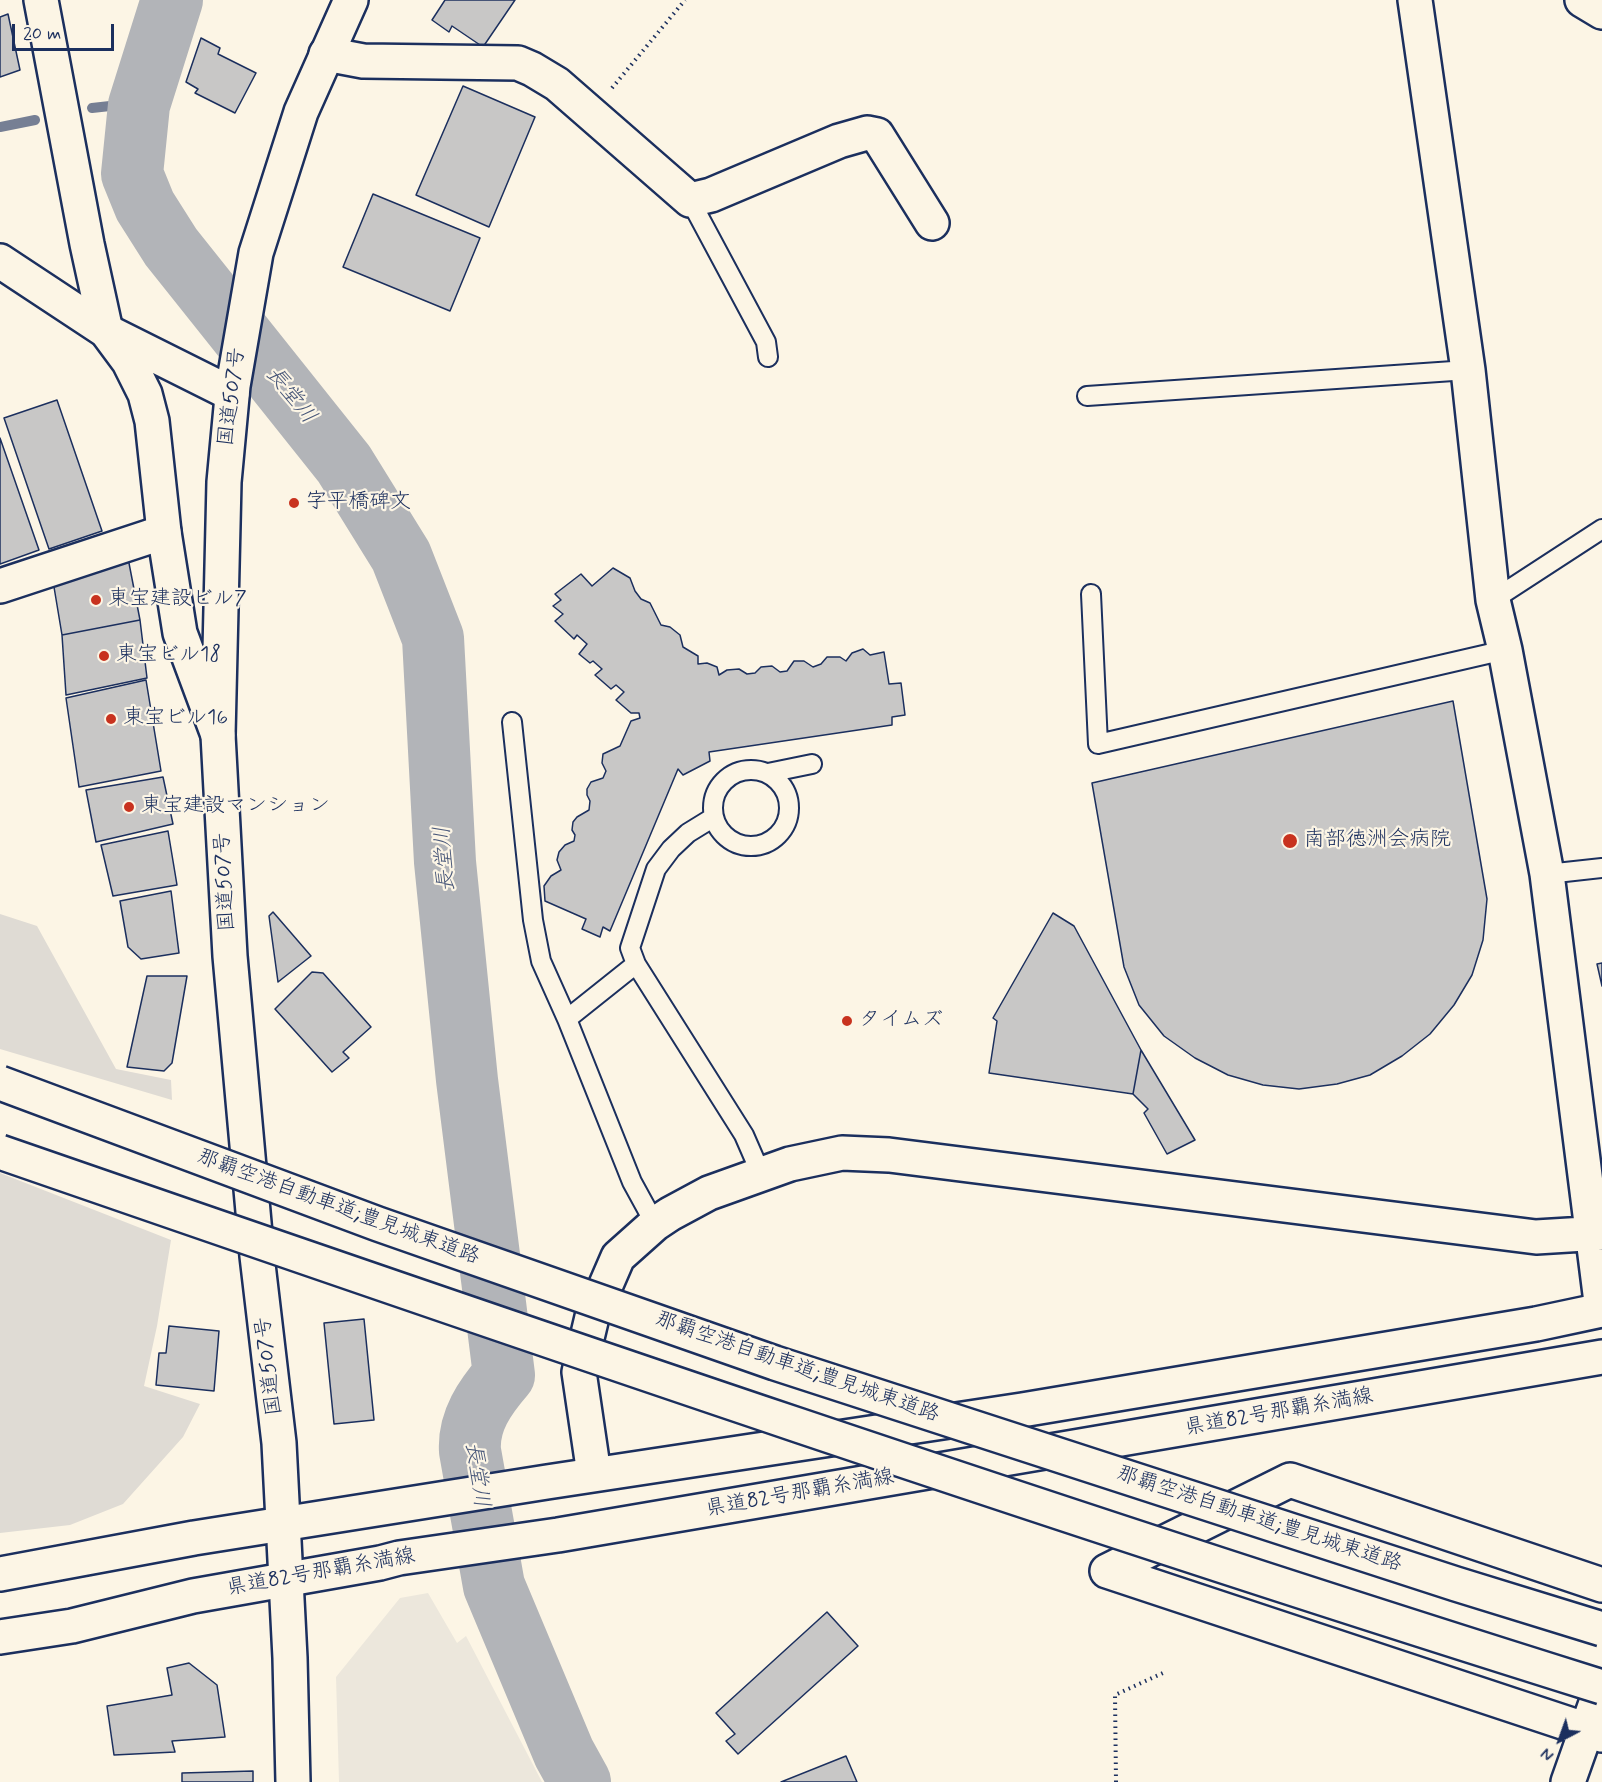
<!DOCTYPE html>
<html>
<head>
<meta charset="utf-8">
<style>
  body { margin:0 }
  #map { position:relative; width:1602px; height:1782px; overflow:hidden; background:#fcf5e5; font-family:Mynerve,sans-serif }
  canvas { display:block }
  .north { position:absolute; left:1530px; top:1710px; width:60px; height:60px; -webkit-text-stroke:4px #fcf5e5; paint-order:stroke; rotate:221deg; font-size:16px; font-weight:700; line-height:24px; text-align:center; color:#1b2f5e }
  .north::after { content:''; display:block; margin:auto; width:21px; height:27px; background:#1b2f5e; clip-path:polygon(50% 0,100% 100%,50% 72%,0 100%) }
  .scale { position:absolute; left:12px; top:24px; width:102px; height:27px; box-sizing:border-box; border:3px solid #1b2f5e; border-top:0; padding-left:8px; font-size:18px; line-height:21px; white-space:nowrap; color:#1b2f5e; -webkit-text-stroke:4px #fcf5e5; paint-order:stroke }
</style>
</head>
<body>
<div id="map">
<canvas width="1602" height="1782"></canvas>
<div class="north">N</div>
<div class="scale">20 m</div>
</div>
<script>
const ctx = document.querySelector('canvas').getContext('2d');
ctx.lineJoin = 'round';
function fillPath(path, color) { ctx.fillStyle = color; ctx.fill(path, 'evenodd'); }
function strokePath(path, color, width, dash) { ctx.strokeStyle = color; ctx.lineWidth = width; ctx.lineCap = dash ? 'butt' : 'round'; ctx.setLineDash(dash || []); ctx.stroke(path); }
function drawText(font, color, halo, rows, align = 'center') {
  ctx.font = font + ' Mynerve,"Klee One",sans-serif'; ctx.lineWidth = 4.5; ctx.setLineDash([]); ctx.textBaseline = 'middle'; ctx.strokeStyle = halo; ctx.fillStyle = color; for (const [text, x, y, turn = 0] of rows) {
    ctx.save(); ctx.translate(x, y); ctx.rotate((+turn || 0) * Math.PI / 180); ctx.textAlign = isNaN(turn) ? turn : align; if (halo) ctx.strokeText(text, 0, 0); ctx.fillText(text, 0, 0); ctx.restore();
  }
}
fillPath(new Path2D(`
  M 428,1593 L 457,1643 L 466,1636 L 542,1782 L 339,1782 L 336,1677 L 400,1598 Z`), '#ece7dc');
fillPath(new Path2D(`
  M 0,914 L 37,926 L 116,1069 L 171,1080 L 172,1100 L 0,1049 Z
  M 0,1173 L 171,1240 L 157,1326 L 144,1386 L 200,1404 L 183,1437 L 123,1504 L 70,1525 L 0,1533 Z`), '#dfdbd4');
strokePath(new Path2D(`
  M 92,108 L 119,105 L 139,105
  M 0,127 L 35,120`), '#767f94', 10);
strokePath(new Path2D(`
  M 172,0 L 139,105 L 132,174 L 145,206 L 171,247 L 344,464 L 401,556 L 433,638 L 445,862 L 467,1080 L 504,1375 C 485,1397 468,1421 470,1451 L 494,1586 L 564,1753 L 580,1782`), '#b2b4b8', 62);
const building = new Path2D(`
  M 445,0 L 515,0 L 483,47 L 452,26 L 449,32 L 432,20 Z
  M 8,14 L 20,70 L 0,77 L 0,17 Z
  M 201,38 L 220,48 L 218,54 L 256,73 L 235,113 L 195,93 L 198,89 L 186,82 Z
  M 463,86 L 535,117 L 489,227 L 416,195 Z
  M 373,194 L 480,238 L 450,311 L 343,267 Z
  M 57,400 L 102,531 L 49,549 L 4,418 Z
  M 0,438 L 39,550 L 0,564 Z
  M 128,558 L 140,620 L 62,635 L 53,581 Z
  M 613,568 L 630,578 L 635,591 L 641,599 L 650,603 L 661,625 L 670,627 L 680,635 L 683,647 L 698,656 L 698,664 L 707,663 L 717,667 L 719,675 L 727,670 L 739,669 L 747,674 L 755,673 L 761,667 L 772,666 L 780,672 L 787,671 L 794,661 L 804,661 L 813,667 L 821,664 L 827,657 L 840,657 L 846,661 L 852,653 L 863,649 L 870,655 L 884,652 L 889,684 L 901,683 L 905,715 L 892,717 L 892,725 L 709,752 L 710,761 L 683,775 L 678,769 L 610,931 L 603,927 L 600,937 L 582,929 L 586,919 L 545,901 L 544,886 L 551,876 L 561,870 L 557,860 L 559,852 L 565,845 L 574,841 L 575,835 L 572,830 L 573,822 L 577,817 L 589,810 L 590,801 L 587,795 L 587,789 L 591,782 L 603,778 L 606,771 L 602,763 L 603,754 L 620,746 L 631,721 L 640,718 L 639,713 L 631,713 L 616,700 L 624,692 L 616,685 L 611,689 L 595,675 L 602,669 L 593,661 L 590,663 L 579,654 L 587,644 L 577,635 L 574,639 L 555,621 L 563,614 L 553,606 L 561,600 L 555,594 L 581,574 L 592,586 Z
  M 140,620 L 147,678 L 66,695 L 62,635 Z
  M 146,680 L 161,771 L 79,787 L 66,698 Z
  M 1453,701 L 1487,899 L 1483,940 L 1472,975 L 1454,1005 L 1430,1034 L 1402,1056 L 1370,1075 L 1337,1084 L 1299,1089 L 1263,1085 L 1228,1075 L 1195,1058 L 1164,1036 L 1139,1005 L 1124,967 L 1092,783 Z
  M 163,777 L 173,824 L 96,842 L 86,790 Z
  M 168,831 L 177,885 L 113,896 L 101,845 Z
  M 171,891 L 179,953 L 141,959 L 128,947 L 120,901 Z
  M 273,912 L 311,956 L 278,982 L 269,916 Z
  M 1053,913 L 1074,926 L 1141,1050 L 1133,1094 L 989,1073 L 997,1021 L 993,1018 Z
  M 1602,963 L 1602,986 L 1597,964 Z
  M 312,972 L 323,973 L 371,1027 L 343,1052 L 349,1058 L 332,1072 L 275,1009 Z
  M 147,976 L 187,976 L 172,1063 L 164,1071 L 127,1067 Z
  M 1141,1050 L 1195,1140 L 1167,1154 L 1144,1113 L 1148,1109 L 1133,1094 Z
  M 364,1319 L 374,1420 L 334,1424 L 324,1323 Z
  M 169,1326 L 219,1331 L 214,1391 L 156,1385 L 159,1353 L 166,1353 Z
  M 827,1612 L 858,1646 L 738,1754 L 726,1741 L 735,1734 L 716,1713 Z
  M 189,1663 L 217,1685 L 225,1737 L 172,1741 L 175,1752 L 114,1755 L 107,1706 L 172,1695 L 167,1668 Z
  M 846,1756 L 857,1782 L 781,1782 Z
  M 253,1771 L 253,1782 L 182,1782 L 182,1773 Z`);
fillPath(building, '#c8c7c6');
strokePath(building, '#1b2f5e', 1.5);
const service = new Path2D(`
  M 690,200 L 766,342 L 768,357
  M 1087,396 L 1468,370
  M 1091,594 L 1098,744 L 1505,650
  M 1493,600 L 1602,529
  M 512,722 L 533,920 L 541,961 L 567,1019 L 632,1182 L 655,1224
  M713 808a38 38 0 1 1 76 0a38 38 0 1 1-76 0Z
  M 768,773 L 812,764
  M 714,817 L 688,833 L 671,849 L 656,869 L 630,948 L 636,964 L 744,1135 L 761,1174
  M 1547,874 L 1602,868
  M 567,1019 L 636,964`);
const minor = new Path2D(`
  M 41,0 L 87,244 L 106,331
  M 1415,0 L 1468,370 L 1493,600 L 1505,650 L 1547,874 L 1602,1310
  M 1582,0 L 1602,12
  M 326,54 L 363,61 L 518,63 L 532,69 L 557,84 L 690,200 L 711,195 L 839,141 L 867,133 L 877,135 L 932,223
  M 0,586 L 164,532
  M 594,1474 L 579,1372 L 592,1317 L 618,1257 L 655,1224 L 670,1214 L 709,1193 L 790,1164 L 842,1153 L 889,1155 L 1536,1237 L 1602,1233
  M 1107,1571 L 1290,1480 L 1602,1585
  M 1107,1571 L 1602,1735
  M 1568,1782 L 1602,1686`);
const primary = new Path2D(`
  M 0,261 L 106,331 L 232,394
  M 106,331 L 129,362 L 145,394 L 152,421 L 164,532 L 180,633 L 218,735
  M 0,1574 L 194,1538 L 547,1482 L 1022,1410 L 1536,1324 L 1602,1310
  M 0,1637 L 72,1626 L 193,1596 L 380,1563 L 399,1558 L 558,1535 L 1602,1357`);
const trunk = new Path2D(`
  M 293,1782 L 290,1658 L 279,1443 L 257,1256 L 230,956 L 218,735 L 224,482 L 233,386 L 256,253 L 301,112 L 351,0`);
strokePath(service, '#1b2f5e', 22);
strokePath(minor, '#1b2f5e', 38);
strokePath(primary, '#1b2f5e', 38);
strokePath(trunk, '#1b2f5e', 38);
strokePath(new Path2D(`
  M 612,88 L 685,0
  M 1116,1782 L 1115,1695 L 1163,1673`), '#1b2f5e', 4, [1.5, 4.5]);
strokePath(service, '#fcf5e5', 18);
strokePath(minor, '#fcf5e5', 33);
strokePath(primary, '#fcf5e5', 33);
strokePath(trunk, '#fcf5e5', 33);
const motorwayBridge = new Path2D(`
  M 0,1083 L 378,1224 L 775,1363 L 1456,1584 L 1602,1629
  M 0,1152 C 532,1336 1065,1519 1602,1687`);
strokePath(motorwayBridge, '#1b2f5e', 38, []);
strokePath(motorwayBridge, '#fcf5e5', 33);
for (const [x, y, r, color] of [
  [294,503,6,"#c8321e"],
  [96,600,6,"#c8321e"],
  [104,656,6,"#c8321e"],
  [111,719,6,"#c8321e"],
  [129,807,6,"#c8321e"],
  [1290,841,8,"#c8321e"],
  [847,1021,6,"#c8321e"]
]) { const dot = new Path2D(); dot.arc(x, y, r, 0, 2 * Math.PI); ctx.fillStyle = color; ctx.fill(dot); strokePath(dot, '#fcf5e5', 2); }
drawText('21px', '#1b2f5e', '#fcf5e5', [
  ["国道507号",233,397,-83],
  ["国道507号",226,882,-93],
  ["那覇空港自動車道;豊見城東道路",338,1208,20],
  ["国道507号",270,1366,-97],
  ["那覇空港自動車道;豊見城東道路",797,1368,19],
  ["県道82号那覇糸満線",1279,1413,-10],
  ["県道82号那覇糸満線",800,1494,-10],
  ["那覇空港自動車道;豊見城東道路",1259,1520,18],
  ["県道82号那覇糸満線",321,1573,-10]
]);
drawText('21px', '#1b2f5e', '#fcf5e5', [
  ["字平橋碑文",306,503],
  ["東宝建設ビル7",108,600],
  ["東宝ビル18",116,656],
  ["東宝ビル16",123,719],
  ["東宝建設マンション",141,807],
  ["南部徳洲会病院",1304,841],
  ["タイムズ",859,1021]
], 'left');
drawText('italic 22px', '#485779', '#fcf5e5', [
  ["長堂川",290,396,51],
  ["長堂川",446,859,-94],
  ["長堂川",476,1475,82]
]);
</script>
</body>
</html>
